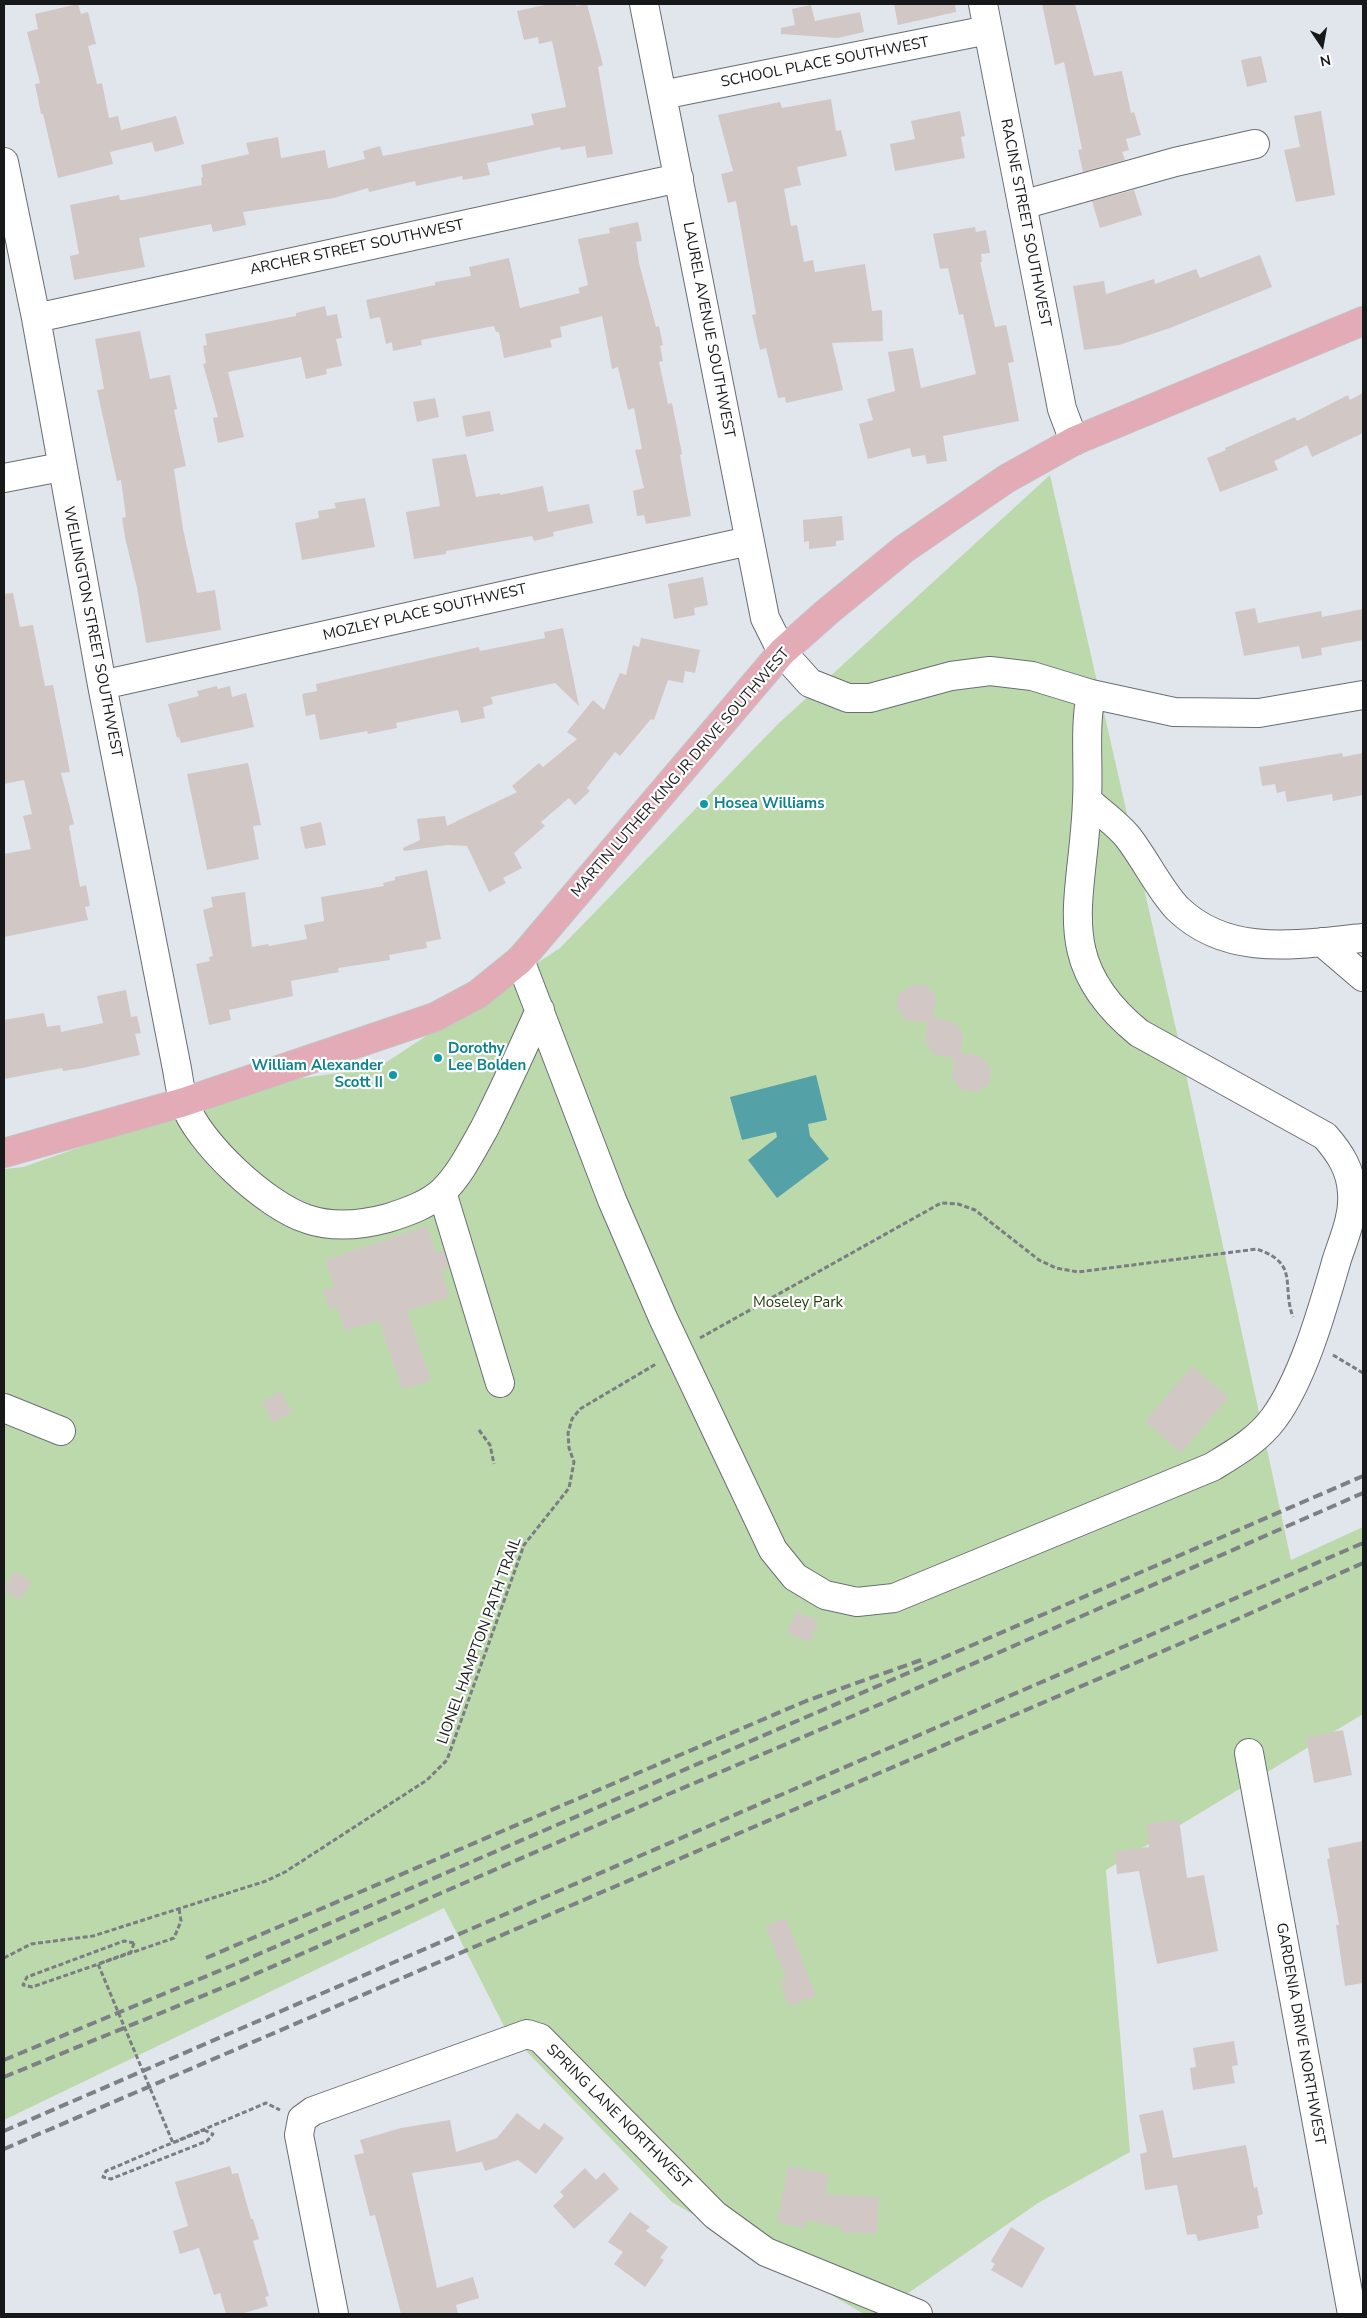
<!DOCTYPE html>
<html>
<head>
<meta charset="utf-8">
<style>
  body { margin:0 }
  #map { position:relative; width:1367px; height:2318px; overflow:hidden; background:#e1e5ec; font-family:"Nunito Sans",sans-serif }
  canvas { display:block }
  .frame { position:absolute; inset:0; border:5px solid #16181a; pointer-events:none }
  .north { position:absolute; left:1297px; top:20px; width:50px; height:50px; -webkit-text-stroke:4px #fff; paint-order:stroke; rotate:168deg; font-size:14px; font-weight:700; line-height:20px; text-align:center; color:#16181a }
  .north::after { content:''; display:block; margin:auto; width:18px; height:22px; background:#16181a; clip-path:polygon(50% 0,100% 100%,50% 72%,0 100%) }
</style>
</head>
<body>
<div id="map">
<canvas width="1367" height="2318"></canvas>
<div class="frame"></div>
<div class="north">N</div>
</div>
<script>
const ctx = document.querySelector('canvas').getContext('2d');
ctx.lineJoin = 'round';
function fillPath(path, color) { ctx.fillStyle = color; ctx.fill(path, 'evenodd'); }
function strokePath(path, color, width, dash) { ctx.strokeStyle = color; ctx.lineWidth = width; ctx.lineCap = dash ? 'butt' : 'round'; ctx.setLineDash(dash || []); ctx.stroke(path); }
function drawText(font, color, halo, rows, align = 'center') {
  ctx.font = font + ' "Nunito Sans",sans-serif'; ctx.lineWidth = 4.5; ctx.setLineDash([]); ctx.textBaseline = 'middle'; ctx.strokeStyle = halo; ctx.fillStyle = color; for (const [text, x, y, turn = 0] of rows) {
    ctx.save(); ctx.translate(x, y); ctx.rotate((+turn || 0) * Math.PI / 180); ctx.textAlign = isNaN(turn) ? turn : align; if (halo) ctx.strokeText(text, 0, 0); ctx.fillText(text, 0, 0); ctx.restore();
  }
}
fillPath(new Path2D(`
  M 1050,475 L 1178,1038 L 1291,1560 L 1363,1527 L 1363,1714 L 1106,1870 L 1130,2152 L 1038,2203 L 878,2314 L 864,2314 L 672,2202 L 506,2030 L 444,1908 L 4,2120 L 4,1169 L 23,1167 L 262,1084 L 379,1067 L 560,948 L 778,724 Z`), '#bcd9ac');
fillPath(new Path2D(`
  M 816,1075 L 827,1120 L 808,1124 L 810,1136 L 829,1159 L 777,1198 L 748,1160 L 777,1137 L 776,1132 L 742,1140 L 730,1097 Z`), '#54a1a7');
fillPath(new Path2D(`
  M 78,4 L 81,14 L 88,12 L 96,44 L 88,46 L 97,84 L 102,83 L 109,118 L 118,116 L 121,130 L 176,116 L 184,144 L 155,152 L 152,142 L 110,152 L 113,164 L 58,178 L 43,114 L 41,114 L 35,84 L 40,83 L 27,32 L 38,29 L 35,14 Z
  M 549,4 L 574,4 L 577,6 L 587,4 L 603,65 L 598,67 L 613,154 L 587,158 L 585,146 L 561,150 L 560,147 L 487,163 L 490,175 L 463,180 L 462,176 L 416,186 L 415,181 L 369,192 L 368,188 L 334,198 L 243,212 L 246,225 L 213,232 L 211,224 L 139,238 L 145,267 L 74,280 L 70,256 L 79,254 L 70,205 L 119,195 L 120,200 L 124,200 L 202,185 L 201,178 L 203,177 L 201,165 L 249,154 L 246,143 L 278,137 L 281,158 L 325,150 L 328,168 L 365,159 L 363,151 L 380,146 L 383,156 L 534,125 L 531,114 L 566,107 L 552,41 L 539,44 L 538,37 L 524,40 L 517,11 Z
  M 894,4 L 955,4 L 956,12 L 898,25 Z
  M 1042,4 L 1075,4 L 1094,76 L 1122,71 L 1131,113 L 1134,112 L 1141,135 L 1126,139 L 1129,150 L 1122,152 L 1125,160 L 1083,172 L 1078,150 L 1082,149 L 1064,62 L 1055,65 Z
  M 811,5 L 815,21 L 860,12 L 864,32 L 838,38 L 781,34 L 781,28 L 795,25 L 792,9 Z
  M 1261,56 L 1267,82 L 1247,87 L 1241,60 Z
  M 831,99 L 836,131 L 841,130 L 847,156 L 797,167 L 801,185 L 784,189 L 791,226 L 797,225 L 804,262 L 813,260 L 815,272 L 865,264 L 872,311 L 882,310 L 883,341 L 832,343 L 843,390 L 786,403 L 785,397 L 778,398 L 766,348 L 760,350 L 752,315 L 756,314 L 736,201 L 728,203 L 721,174 L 733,171 L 718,115 L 780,102 L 782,108 Z
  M 960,111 L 965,136 L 961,137 L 965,158 L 895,171 L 890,144 L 915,139 L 911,121 Z
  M 1321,111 L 1335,195 L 1296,202 L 1284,150 L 1300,147 L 1294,116 Z
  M 1134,190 L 1142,215 L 1100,228 L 1092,201 Z
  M 638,222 L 642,241 L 636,242 L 639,263 L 656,327 L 659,326 L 663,345 L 660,346 L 663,361 L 659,362 L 668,404 L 672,403 L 682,454 L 680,455 L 691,516 L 646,524 L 644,515 L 637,516 L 633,491 L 644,488 L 635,450 L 642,449 L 634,408 L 628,410 L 618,367 L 612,369 L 602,316 L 560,327 L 562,337 L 550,340 L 552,347 L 504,358 L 499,332 L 496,332 L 494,326 L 421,340 L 422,345 L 393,351 L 392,342 L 386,344 L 380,317 L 370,319 L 366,300 L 435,285 L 435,282 L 471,276 L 469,267 L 509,258 L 520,308 L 580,293 L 578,288 L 588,285 L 578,239 L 610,233 L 609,228 Z
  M 975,227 L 976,232 L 986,230 L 990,253 L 981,254 L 982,262 L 980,262 L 995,327 L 1006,325 L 1014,362 L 1008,363 L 1019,421 L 943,436 L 947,461 L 927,464 L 925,455 L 912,457 L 910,448 L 868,459 L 859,424 L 873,420 L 867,399 L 895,391 L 888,352 L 913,348 L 921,388 L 976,374 L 963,314 L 959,315 L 948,268 L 940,269 L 933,234 Z
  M 1260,255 L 1272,287 L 1170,328 L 1119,345 L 1084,350 L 1073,286 L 1104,281 L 1106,294 L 1154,279 L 1155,284 L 1196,269 L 1200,278 Z
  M 325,306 L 327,316 L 337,314 L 342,338 L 336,339 L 342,366 L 326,369 L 327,374 L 306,379 L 301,357 L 228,372 L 244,437 L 218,443 L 213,418 L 218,417 L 203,364 L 206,363 L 203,346 L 207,345 L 205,334 L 296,316 L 296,313 Z
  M 140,331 L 150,379 L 170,375 L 177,409 L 174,410 L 186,466 L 174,469 L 183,529 L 197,593 L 215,590 L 221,630 L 146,643 L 137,588 L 125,537 L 122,518 L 126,517 L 121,480 L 117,481 L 97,390 L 104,389 L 95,339 Z
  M 1363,393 L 1363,433 L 1312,457 L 1307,445 L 1274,461 L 1278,470 L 1220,492 L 1207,458 L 1226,450 L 1225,448 L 1295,417 L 1297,421 L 1348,395 L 1350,400 Z
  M 435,398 L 439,417 L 417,422 L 413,402 Z
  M 490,411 L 494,431 L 466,437 L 462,416 Z
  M 466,454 L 476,497 L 500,493 L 500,495 L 543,486 L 548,512 L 589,504 L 593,523 L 553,532 L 554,536 L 534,541 L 532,536 L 446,551 L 446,554 L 414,559 L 406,512 L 440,506 L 432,459 Z
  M 365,498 L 375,547 L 302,560 L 295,523 L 319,518 L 318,511 L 336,508 L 334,503 Z
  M 842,516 L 844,540 L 836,541 L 836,546 L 809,549 L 809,541 L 804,542 L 803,520 Z
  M 703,577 L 708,605 L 694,608 L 695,615 L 674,619 L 668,584 Z
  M 13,593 L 20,627 L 33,625 L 45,686 L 53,685 L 70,772 L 61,773 L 74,824 L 69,826 L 80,887 L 86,885 L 90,906 L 85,907 L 88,920 L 4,937 L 4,854 L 31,849 L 23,816 L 32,814 L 24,780 L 4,784 L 4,594 Z
  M 1255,608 L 1258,623 L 1321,611 L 1322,617 L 1363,609 L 1363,640 L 1321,648 L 1322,655 L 1302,659 L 1299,646 L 1244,656 L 1235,612 Z
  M 563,628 L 579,706 L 555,683 L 491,697 L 493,704 L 483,707 L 485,718 L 461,723 L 458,710 L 396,723 L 397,728 L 368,734 L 367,731 L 320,740 L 315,714 L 306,716 L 302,694 L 317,691 L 316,684 L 479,647 L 480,651 L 545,638 L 544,632 Z
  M 641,638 L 700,650 L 695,673 L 685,671 L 683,683 L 668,680 L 654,720 L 651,719 L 620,756 L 615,752 L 587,788 L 590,791 L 575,805 L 569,798 L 541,822 L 545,826 L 514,853 L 522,868 L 503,878 L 506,883 L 489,892 L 467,846 L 447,845 L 404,851 L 403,848 L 420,840 L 417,819 L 445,816 L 447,826 L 517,792 L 512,786 L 539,763 L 543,767 L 577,739 L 567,732 L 593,700 L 604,710 L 620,673 L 626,675 L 633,645 L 639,647 Z
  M 217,686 L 218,689 L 230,686 L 232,697 L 246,693 L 254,727 L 181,743 L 179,737 L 177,738 L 168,704 L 199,696 L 197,691 Z
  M 1342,753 L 1343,757 L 1363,753 L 1363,795 L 1333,801 L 1332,794 L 1287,802 L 1285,791 L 1277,793 L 1275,784 L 1262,786 L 1259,767 Z
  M 248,763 L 261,825 L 253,826 L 259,859 L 207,870 L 187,774 Z
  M 321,822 L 326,845 L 305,849 L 300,827 Z
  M 427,870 L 441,939 L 426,942 L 427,948 L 389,955 L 390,960 L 338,968 L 339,972 L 291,981 L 293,996 L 229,1010 L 231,1020 L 209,1025 L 196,964 L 210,961 L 209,957 L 213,956 L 203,910 L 213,907 L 211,897 L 245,892 L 252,947 L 268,944 L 269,946 L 307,939 L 304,925 L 324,921 L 321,897 L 384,886 L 383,883 L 395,880 L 395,877 Z
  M 912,985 L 926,985 L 936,997 L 934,1017 L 953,1022 L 963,1033 L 961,1053 L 981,1056 L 991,1068 L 989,1083 L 977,1092 L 962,1090 L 952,1078 L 954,1058 L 935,1055 L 925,1043 L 927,1022 L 906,1021 L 897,1007 L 897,995 Z
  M 126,990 L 131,1017 L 137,1016 L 141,1033 L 135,1034 L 140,1055 L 83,1068 L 63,1071 L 62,1068 L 4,1079 L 4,1020 L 44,1013 L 47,1027 L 60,1025 L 61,1032 L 103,1023 L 97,996 Z
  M 427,1226 L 436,1253 L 443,1250 L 449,1268 L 441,1271 L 450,1297 L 407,1311 L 431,1380 L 402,1390 L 379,1320 L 345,1331 L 337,1306 L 329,1309 L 323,1290 L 334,1286 L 325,1260 Z
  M 1192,1366 L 1228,1397 L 1181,1453 L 1145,1421 Z
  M 280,1391 L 292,1411 L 274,1423 L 262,1403 Z
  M 15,1571 L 32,1582 L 20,1600 L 4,1589 Z
  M 796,1612 L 818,1620 L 810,1642 L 787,1633 Z
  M 1343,1730 L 1352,1775 L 1314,1783 L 1306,1737 Z
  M 1179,1819 L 1187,1878 L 1204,1875 L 1218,1951 L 1157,1964 L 1139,1871 L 1117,1874 L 1115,1851 L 1149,1847 L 1146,1824 Z
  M 1363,1841 L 1363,1983 L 1345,1986 L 1336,1925 L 1339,1925 L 1327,1859 L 1330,1858 L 1328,1848 Z
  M 786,1918 L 816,1996 L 789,2006 L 780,1982 L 786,1979 L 766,1926 Z
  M 1234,2041 L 1238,2065 L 1232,2066 L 1235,2083 L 1193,2090 L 1190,2068 L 1196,2067 L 1193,2048 Z
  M 1163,2110 L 1173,2158 L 1246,2145 L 1254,2188 L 1257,2187 L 1263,2214 L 1257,2216 L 1259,2228 L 1198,2241 L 1196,2234 L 1187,2235 L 1177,2185 L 1145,2190 L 1140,2154 L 1147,2152 L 1139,2115 Z
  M 517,2113 L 539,2130 L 544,2123 L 564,2138 L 536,2174 L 518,2160 L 485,2171 L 482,2162 L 412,2173 L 437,2288 L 473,2277 L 479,2298 L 456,2305 L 458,2314 L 401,2314 L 375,2215 L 370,2216 L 354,2155 L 364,2153 L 360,2140 L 401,2128 L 450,2120 L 456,2152 L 497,2138 Z
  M 230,2166 L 232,2174 L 238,2173 L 251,2219 L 253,2219 L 259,2239 L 253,2241 L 269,2296 L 265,2297 L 268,2306 L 241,2314 L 226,2314 L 220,2293 L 214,2295 L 199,2248 L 180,2254 L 173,2231 L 188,2226 L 175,2182 Z
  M 788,2166 L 829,2174 L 825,2194 L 879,2197 L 877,2233 L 842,2233 L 842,2228 L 807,2220 L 805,2228 L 777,2222 Z
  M 585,2168 L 596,2180 L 604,2172 L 619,2189 L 574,2229 L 553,2206 L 564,2196 L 560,2192 Z
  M 630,2212 L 650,2227 L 646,2231 L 668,2247 L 660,2258 L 664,2260 L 645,2287 L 614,2264 L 623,2252 L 608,2242 Z
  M 1011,2227 L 1045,2248 L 1022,2288 L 991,2270 L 995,2264 L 991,2261 Z`), '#d1c8c6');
const minor = new Path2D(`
  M 644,4 L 765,618 L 782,652 L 810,683 L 848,698 L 870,698 L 951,676 L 990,671 L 1032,676 L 1091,694 L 1174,712 L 1259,713 L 1363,695
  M 983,4 L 1062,409 L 1074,441
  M 662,95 L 988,30
  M 4,162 L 36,318 L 102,685 L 177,1069 C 179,1080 180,1091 184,1102 C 197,1142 266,1206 307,1219 C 333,1228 362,1225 388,1218 C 407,1212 427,1205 442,1192 C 460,1175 472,1150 484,1129 C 504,1090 522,1050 540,1010
  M 1022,205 L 1175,162 L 1255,144
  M 36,318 L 679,178
  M 4,478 L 61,467
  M 102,685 L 749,541
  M 1087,800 C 1100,812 1116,823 1127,836 C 1144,857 1160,891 1178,909 C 1229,958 1299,944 1363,938
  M 1322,942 L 1363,977
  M 520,960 L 612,1200 L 663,1318 L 773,1550 L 795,1577 L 825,1595 L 857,1602 L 894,1598 L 1212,1467 C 1235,1453 1258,1440 1274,1418 C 1304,1377 1323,1307 1337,1259 C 1344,1238 1354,1215 1352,1193 C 1351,1170 1340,1153 1325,1136 L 1139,1033 C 1049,960 1084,899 1087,800 C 1089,764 1084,729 1091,694
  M 442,1192 L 500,1383
  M 4,1408 L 61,1431
  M 1249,1753 L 1352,2314
  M 334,2314 L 299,2135 L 302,2119 L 313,2111 L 527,2034 L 540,2038 L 715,2215 L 766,2252 L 918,2314`);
const major = new Path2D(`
  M 4,1153 L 184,1102 L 435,1017 L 478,994 L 520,960 L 782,652 L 827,612 L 904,549 L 1006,479 L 1074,441 L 1363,321`);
strokePath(minor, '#6a6e73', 30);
strokePath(major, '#c2c3c3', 30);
strokePath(new Path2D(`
  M 700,1338 L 941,1203 L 958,1204 L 975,1210 L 1039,1260 L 1056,1268 L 1078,1272 L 1257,1249 C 1300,1264 1281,1285 1293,1317
  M 1333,1355 L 1363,1373
  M 479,1430 L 490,1445 L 494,1464
  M 134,1943 L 124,1941 L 27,1977 L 23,1985 L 32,1987 L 174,1938 L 181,1921 L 179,1909
  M 4,1958 L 31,1944 L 93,1936 L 266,1881 L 285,1872 L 427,1780 L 447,1760 L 524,1545 L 569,1488 L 574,1462 L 569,1448 L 568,1433 L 572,1419 L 580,1409 L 656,1364
  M 204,2130 L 213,2134 L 207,2141 L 111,2179 L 103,2177 L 106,2171 L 266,2103 L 280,2110`), '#7a7d81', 3, [5, 2.5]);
strokePath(minor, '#fff', 28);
strokePath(major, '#e3abb6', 28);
strokePath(new Path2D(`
  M 206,1958 L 806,1701 L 924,1659
  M 4,2060 L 231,1966 L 1363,1476
  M 4,2077 L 239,1981 L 671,1793 L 890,1700 L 1363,1493
  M 4,2131 L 1363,1543
  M 4,2149 L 1233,1621 L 1363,1563`), '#7d8085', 4, [10, 5]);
strokePath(new Path2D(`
  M 134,1943 L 131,1952 L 98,1964 L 173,2143 L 204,2130`), '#7a7d81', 3, [5, 2.5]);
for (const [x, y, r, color] of [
  [704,804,5,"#0f9aa8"],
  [438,1058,5,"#0f9aa8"],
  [393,1075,5,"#0f9aa8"]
]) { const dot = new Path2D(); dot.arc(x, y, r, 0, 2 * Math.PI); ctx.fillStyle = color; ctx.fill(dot); strokePath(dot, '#fff', 2); }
drawText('15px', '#16181a', '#fff', [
  ["SCHOOL PLACE SOUTHWEST",825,63,-11],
  ["RACINE STREET SOUTHWEST",1025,223,79],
  ["ARCHER STREET SOUTHWEST",357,248,-12],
  ["LAUREL AVENUE SOUTHWEST",708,330,79],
  ["MOZLEY PLACE SOUTHWEST",425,613,-13],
  ["WELLINGTON STREET SOUTHWEST",92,632,79],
  ["MARTIN LUTHER KING JR DRIVE SOUTHWEST",681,773,-49],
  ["LIONEL HAMPTON PATH TRAIL",480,1641,-70],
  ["GARDENIA DRIVE NORTHWEST",1300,2034,80],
  ["SPRING LANE NORTHWEST",618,2117,45]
]);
drawText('bold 15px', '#0d838f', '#fff', [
  ["Hosea Williams",714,804],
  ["Dorothy",448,1049],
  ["Lee Bolden",448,1066],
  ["William Alexander",383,1066,"right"],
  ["Scott II",383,1083,"right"]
], 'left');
drawText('15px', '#23400b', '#fff', [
  ["Moseley Park",798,1303]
]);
</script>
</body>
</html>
